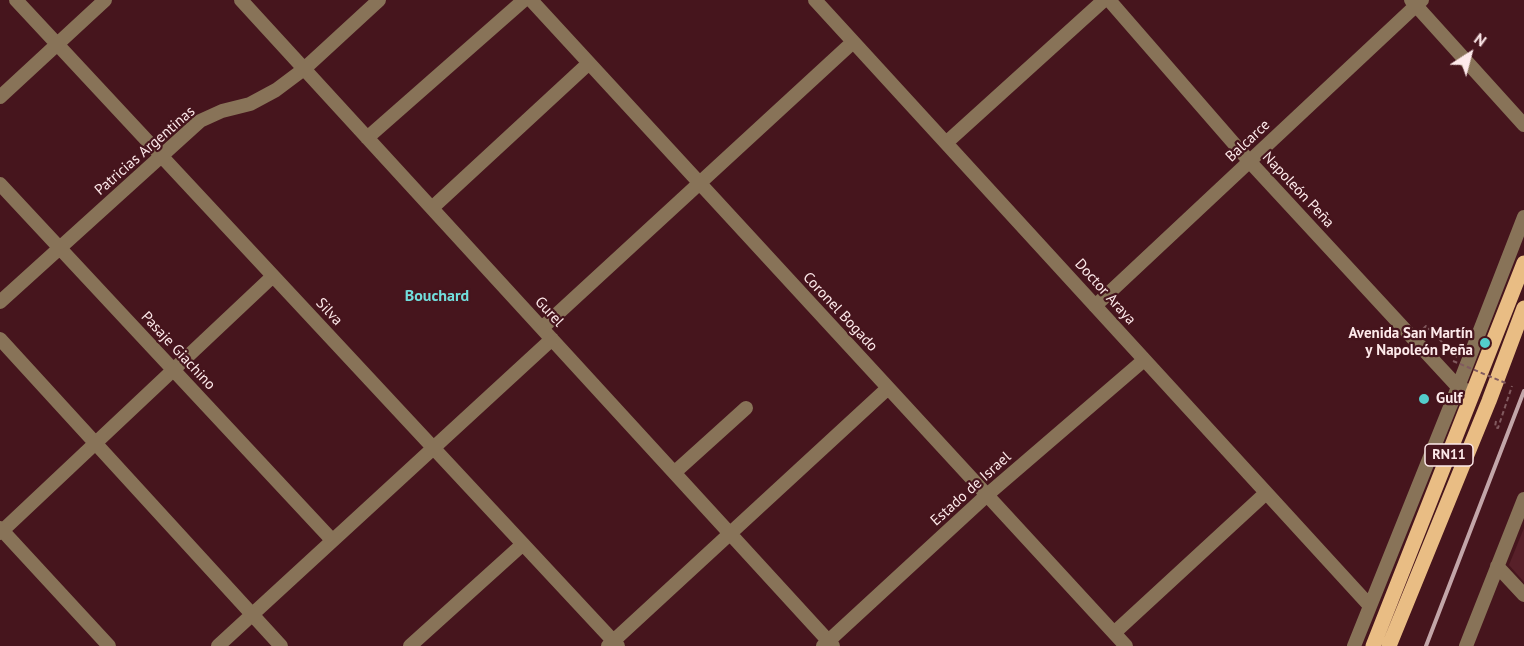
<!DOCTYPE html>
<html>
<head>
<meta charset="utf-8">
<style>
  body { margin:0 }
  #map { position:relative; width:1524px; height:646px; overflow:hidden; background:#46151d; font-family:"PT Sans",sans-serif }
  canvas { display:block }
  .north { position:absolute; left:1440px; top:24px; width:60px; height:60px; -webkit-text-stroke:4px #46151d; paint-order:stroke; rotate:36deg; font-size:16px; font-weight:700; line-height:24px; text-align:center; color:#fde9ea }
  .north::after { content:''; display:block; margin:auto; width:21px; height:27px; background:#fde9ea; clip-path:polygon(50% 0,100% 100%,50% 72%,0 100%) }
</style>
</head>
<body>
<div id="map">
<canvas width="1524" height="646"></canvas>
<div class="north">N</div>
</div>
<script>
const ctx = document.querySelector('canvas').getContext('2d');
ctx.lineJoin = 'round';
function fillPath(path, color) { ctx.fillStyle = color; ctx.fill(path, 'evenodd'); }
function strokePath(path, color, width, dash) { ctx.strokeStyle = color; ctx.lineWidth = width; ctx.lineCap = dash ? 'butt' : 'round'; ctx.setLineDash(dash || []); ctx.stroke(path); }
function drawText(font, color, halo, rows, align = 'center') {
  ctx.font = font + ' "PT Sans",sans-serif'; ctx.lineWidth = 4.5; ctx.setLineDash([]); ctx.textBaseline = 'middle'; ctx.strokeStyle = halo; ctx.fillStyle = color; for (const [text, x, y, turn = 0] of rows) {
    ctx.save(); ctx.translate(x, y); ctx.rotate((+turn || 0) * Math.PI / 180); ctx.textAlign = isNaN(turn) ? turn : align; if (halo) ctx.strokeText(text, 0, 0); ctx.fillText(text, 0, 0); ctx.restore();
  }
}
fillPath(new Path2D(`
  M 1524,528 L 1524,582 L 1509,565 Z`), '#572029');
strokePath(new Path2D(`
  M 1423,329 L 1426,326 L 1457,357
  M 1496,421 L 1495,427 L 1498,428 L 1512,386`), '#815a5f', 2, [4.5, 3]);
strokePath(new Path2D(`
  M 16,0 L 618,646
  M 241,0 L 833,646
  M 531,0 L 1126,646
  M 815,0 L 1370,606
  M 1109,0 L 1250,162 L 1458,387 L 1473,393
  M 1411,0 L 1524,125
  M 0,97 L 105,0
  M 367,138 L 524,0
  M 946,143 L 1104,0
  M 0,184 L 332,540
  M 432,208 L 589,63
  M 0,302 L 200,121 L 222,111 L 250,104 L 276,90 L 304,69 L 379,0
  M 1095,306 L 1422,0
  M 542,328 L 853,42
  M 0,339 L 281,646
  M 675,472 L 746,408
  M 0,528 L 109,646
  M 0,533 L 273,276
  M 1497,566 L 1524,595
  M 1114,633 L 1266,493
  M 218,646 L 552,339
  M 410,646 L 523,544
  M 608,646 L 888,388
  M 823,646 L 987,495 L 1144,360
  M 1354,646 L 1458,387 L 1524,217
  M 1466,646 L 1524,499`), '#887358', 14);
strokePath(new Path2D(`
  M 1373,646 L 1524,263
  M 1389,646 L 1489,401 L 1524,308`), '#e9bd84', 15);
strokePath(new Path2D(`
  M 1426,646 L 1524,391`), '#c3a6a9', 4);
strokePath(new Path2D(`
  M 1453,361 L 1508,384`), '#815a5f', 2, [4.5, 3]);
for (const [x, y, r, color] of [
  [1485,343,6,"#53cdcb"],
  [1424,399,6,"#53cdcb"]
]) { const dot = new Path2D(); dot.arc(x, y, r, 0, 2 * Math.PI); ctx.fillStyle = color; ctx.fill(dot); strokePath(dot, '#46151d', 2); }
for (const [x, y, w] of [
  [1449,455,48]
]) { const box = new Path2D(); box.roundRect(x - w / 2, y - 11, w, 22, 4.5); ctx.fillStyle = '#46151d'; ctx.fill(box); strokePath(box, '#fde9ea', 1.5); }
drawText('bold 14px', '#fde9ea', null, [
  ["RN11",1449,455]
]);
drawText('15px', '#fde9ea', '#46151d', [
  ["Balcarce",1248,141,-43],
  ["Patricias Argentinas",145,151,-41],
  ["Napoleón Peña",1298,190,47],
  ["Doctor Araya",1105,292,48],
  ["Silva",329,312,47],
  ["Gurel",549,312,47],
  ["Coronel Bogado",840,312,47],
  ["Pasaje Giachino",178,351,47],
  ["Estado de Israel",971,489,-42]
]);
drawText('bold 15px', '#fde9ea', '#46151d', [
  ["Avenida San Martín",1473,334],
  ["y Napoleón Peña",1473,351],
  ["Gulf",1436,399,"left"]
], 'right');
drawText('bold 16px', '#72dedc', '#46151d', [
  ["Bouchard",437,296]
]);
</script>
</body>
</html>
